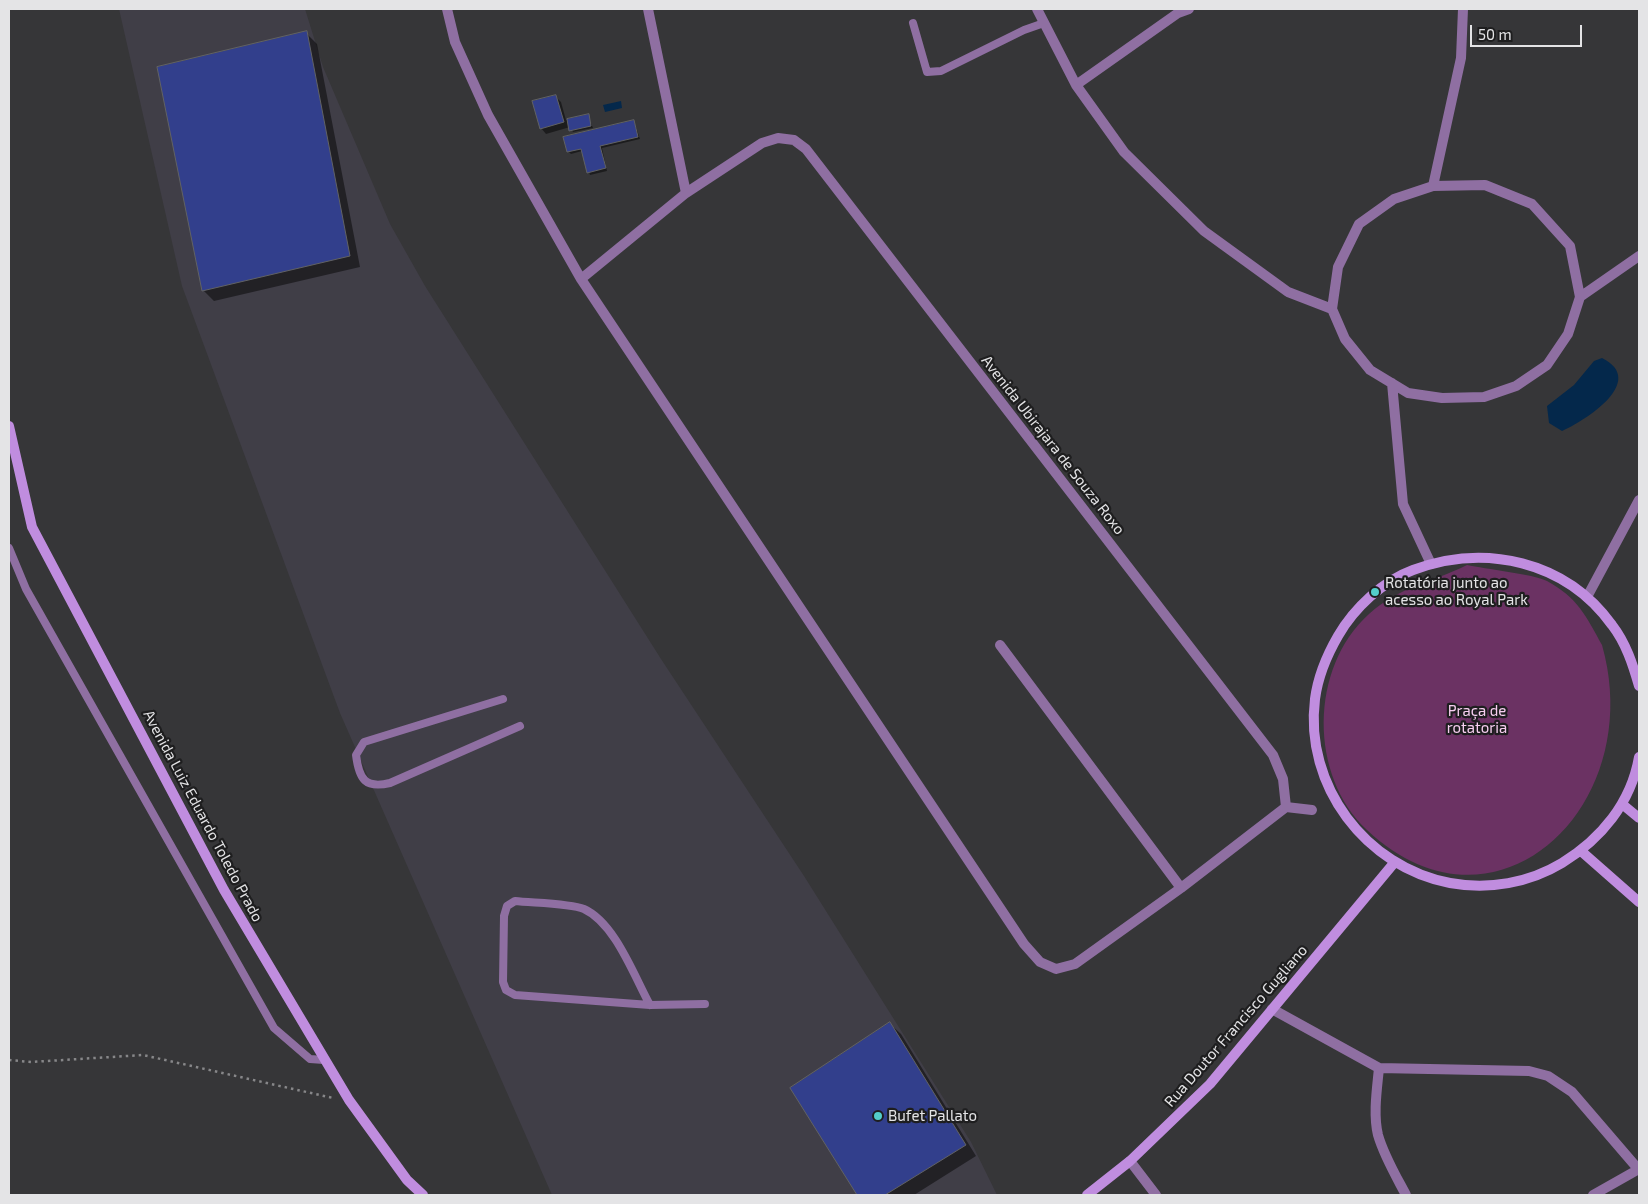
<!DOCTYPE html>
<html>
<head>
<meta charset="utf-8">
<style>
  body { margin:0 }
  #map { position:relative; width:1648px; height:1204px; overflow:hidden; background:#363638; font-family:"Exo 2",sans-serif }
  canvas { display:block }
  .frame { position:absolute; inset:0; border:10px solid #e4e4e6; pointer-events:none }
  .scale { position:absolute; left:1470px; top:25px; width:112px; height:22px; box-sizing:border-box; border:2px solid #e4e4e6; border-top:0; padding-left:6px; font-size:15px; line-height:18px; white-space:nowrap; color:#e4e4e6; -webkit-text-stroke:4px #1e1e1f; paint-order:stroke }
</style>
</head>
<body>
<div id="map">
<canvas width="1648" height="1204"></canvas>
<div class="frame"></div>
<div class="scale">50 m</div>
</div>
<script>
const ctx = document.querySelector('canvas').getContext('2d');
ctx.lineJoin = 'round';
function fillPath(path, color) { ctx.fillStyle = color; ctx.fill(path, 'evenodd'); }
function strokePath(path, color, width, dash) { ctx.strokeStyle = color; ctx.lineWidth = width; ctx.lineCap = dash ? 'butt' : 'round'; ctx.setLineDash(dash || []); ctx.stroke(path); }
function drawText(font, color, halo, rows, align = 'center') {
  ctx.font = font + ' "Exo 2",sans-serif'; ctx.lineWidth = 4.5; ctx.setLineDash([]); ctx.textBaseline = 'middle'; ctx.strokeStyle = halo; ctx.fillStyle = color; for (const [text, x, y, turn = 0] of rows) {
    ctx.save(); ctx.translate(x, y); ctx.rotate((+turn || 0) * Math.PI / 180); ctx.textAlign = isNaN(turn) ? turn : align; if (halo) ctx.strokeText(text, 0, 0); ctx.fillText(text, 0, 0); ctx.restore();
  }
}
fillPath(new Path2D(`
  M 119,9 L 305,9 L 323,67 L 390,224 L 425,286 L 661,659 L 804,876 L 971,1142 L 997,1195 L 552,1195 L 340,713 L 182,286 Z`), '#403e47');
fillPath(new Path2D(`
  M 1467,565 C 1485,569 1533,574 1547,581 C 1578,598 1586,616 1602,645 C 1648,806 1496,951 1367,830 C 1309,776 1309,668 1369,614 C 1402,585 1431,583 1467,565 Z`), '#6b3263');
fillPath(new Path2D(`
  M 621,101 L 622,108 L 605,112 L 603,105 Z
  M 1602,358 C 1648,381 1585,421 1562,431 L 1549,423 L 1547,406 L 1574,385 L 1594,361 Z`), '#04284b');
fillPath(new Path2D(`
  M 306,33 L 317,44 L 360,267 L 214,301 L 203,290 Z
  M 555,96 L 561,102 L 566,120 L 588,116 L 593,128 L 573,132 L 570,127 L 546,134 L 541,128 Z
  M 634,121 L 640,139 L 602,148 L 607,171 L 590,175 L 582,151 L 571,154 L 568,151 Z
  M 889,1023 L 901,1034 L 976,1156 L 914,1195 L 859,1195 L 792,1089 Z`), '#0007');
const building = new Path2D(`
  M 307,31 L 350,256 L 202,291 L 157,67 Z
  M 556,95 L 564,122 L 540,129 L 532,101 Z
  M 589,114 L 591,126 L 569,131 L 567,119 Z
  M 634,120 L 638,137 L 600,146 L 606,168 L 587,173 L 581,149 L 567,152 L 563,137 Z
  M 890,1022 L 966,1145 L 885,1195 L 857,1195 L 790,1088 Z`);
fillPath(building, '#323f8c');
strokePath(building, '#616264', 1);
strokePath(new Path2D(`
  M 9,1060 L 31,1062 L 143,1055 L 333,1098`), '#878789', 2.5, [2.5, 4]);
strokePath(new Path2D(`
  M 913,23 L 927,72 L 941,71 L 1024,30 L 1044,23
  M 9,548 L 26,589 L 274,1028 L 310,1059 L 324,1060
  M 503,699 L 364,742 L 356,755 C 359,779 365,789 390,783 L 520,726
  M 650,1005 C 634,976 615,923 584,909 C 569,903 532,903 515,901 L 507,906 L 504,916 L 503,982 L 506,990 L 515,995 L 650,1005 L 705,1004`), '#8f6fa2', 8);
strokePath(new Path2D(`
  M 447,9 L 455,42 L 488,115 L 581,279 L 1024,944 L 1040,962 L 1056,969 L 1075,964 L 1181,888 L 1286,807 L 1312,810
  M 648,9 L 686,193
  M 1037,9 L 1076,85 L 1124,152 L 1204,231 L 1288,292 L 1332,309
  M 1076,85 L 1178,13 L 1189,9
  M 1485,185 L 1532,204 L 1570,246 L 1580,297 L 1568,334 L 1547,365 L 1516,386 L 1484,397 L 1442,398 L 1408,393 L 1370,370 L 1345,339 L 1332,309 L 1338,267 L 1359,224 L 1394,199 L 1433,186 Z
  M 1433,186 L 1461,58 L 1463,9
  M 581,279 L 686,193 L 762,143 L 778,138 L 794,140 L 806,149 L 1273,755 L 1283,779 L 1286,807
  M 1580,297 L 1639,256
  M 1392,383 L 1403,504 L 1431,564
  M 1587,597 L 1639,500
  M 1000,645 L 1181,888
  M 1272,1009 L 1379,1068 L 1529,1071 L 1548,1076 L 1572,1092 L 1639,1170
  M 1379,1068 C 1377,1089 1373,1114 1378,1135 C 1384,1156 1396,1176 1406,1195
  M 1130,1161 L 1156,1195
  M 1593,1195 L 1639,1169`), '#8f6fa2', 10);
strokePath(new Path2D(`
  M 9,426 L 32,527 L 224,890 L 349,1100 L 407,1180 L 423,1195
  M 1639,686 C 1633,665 1626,643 1612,625 C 1566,561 1485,543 1413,570 C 1383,581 1354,608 1338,636 C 1327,655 1318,676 1315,699 C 1304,786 1366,867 1450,883 C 1489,890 1529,883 1562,863 C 1601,839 1631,803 1639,757
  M 1622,804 L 1639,818
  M 1581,851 L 1639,902
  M 1087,1195 L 1130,1161 L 1210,1084 L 1394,863`), '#c08ddf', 10);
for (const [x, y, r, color] of [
  [1375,592,5,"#53cdca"],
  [878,1116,5,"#53cdca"]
]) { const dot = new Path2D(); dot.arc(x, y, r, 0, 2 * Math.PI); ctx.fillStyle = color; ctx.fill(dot); strokePath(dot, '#1e1e1f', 2); }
drawText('15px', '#e4e4e6', '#1e1e1f', [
  ["Avenida Ubirajara de Souza Roxo",1053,445,52],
  ["Avenida Luiz Eduardo Toledo Prado",203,816,62],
  ["Rua Doutor Francisco Gugliano",1236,1026,-49]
]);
drawText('15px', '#e4e4e6', '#1e1e1f', [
  ["Rotatória junto ao",1385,583],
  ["acesso ao Royal Park",1385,600],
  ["Bufet Pallato",888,1116]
], 'left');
drawText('15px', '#f7cef0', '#1e1e1f', [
  ["Praça de",1477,711],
  ["rotatoria",1477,728]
]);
</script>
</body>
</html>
